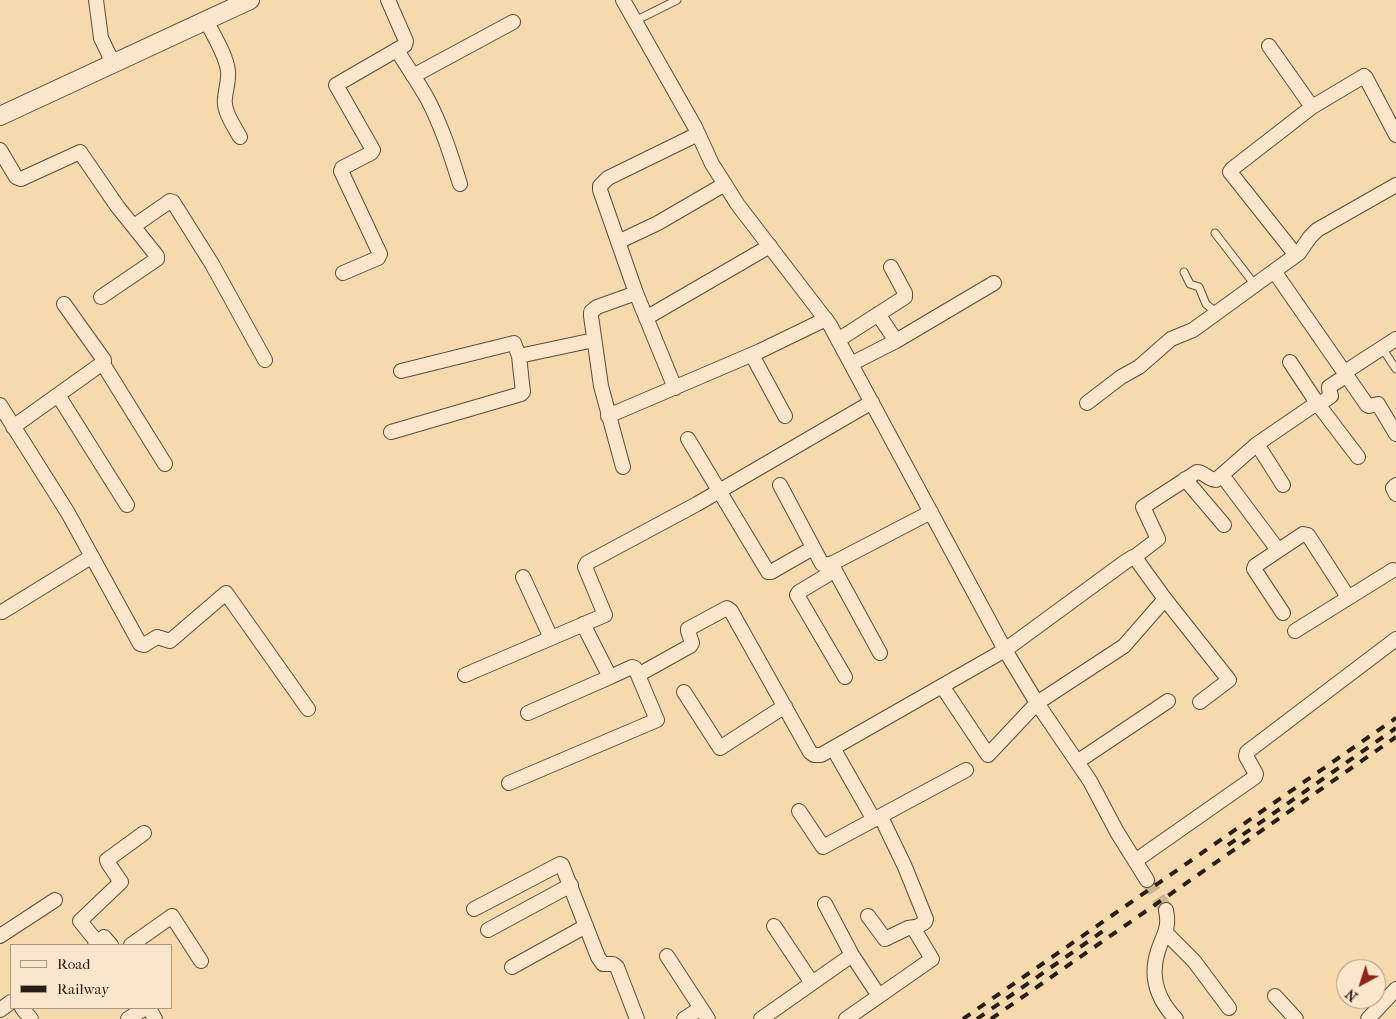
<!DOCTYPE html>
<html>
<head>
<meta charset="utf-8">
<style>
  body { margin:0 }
  #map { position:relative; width:1396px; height:1019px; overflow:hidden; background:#f7d9ae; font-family:"IM FELL French Canon",serif }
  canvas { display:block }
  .legend { position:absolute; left:10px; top:944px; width:162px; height:65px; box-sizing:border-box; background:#fae6ca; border:1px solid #a69682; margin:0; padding:6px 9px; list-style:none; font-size:15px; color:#281e17 }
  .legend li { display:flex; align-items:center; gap:10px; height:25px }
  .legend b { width:25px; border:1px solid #a69682 }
  .north { position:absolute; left:1336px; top:959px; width:50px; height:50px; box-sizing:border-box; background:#fae6ca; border:1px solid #a69682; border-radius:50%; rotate:220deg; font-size:14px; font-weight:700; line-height:20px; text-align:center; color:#281e17 }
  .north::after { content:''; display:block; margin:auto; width:18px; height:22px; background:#8f2418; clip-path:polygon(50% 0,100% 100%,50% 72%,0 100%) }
</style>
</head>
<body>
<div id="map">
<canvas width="1396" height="1019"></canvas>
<ul class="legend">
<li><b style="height:6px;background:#fae6ca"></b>Road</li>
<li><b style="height:6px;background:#281e17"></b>Railway</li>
</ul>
<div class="north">N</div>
</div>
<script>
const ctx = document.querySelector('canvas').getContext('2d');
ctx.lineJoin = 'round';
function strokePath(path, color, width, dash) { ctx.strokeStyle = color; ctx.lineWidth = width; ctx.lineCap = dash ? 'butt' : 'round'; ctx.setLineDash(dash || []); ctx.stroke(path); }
strokePath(new Path2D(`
  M 1147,880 L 1166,910`), '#ceb490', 14, [14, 7]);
const service = new Path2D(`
  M 635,21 L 677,0
  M 1215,233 L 1255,285
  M 1184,272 L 1190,284 L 1199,287 L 1206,304 L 1217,313
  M 1382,348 L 1396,369`);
const minor = new Path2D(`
  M 96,0 L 101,38 L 113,63
  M 623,0 L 695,127 L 712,164 L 738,205 L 830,325 L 1005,650 L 1037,703 L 1090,781 L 1117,832 L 1147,880
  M 206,20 C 213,35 226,54 228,71 C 229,80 226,88 225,98 C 223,111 234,126 240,137
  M 1269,46 L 1312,107 L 1232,169 L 1230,172 L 1295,254
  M 397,50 C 407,67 419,83 428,100 C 442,127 451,155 460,184
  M 413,76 L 513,22
  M 1312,107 L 1364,76 L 1366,78 L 1396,135
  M 0,150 L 16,177 L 21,179 L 80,152 L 117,206 L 157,256 L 157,259 L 101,297
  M 134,226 L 170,201 L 173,202 L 212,264 L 265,360
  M 618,242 L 658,223 L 725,184
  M 1274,271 L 1367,405 L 1369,406 L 1378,404 L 1396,434
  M 343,273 L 378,258 L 380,254 L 341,171 L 342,168 L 371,153 L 373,150 L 336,85 L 405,45 L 406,41 L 388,0
  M 878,314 L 896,341
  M 646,318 L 770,246
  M 838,340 L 905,297 L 905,293 L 891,267
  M 752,355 L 785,416
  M 1290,362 L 1317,403 L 1358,457
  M 103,364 L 165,464
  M 851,364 L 896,341 L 994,283
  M 401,371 L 514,343 L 519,356
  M 1345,372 L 1396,339
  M 675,388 L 636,293 L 600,190 L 600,186 L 608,178 L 698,134
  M 58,395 L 127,505
  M 1087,403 L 1121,377 L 1139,367 L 1171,339 L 1193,330 L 1299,253 L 1310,237 L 1317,230 L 1396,185
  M 0,405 L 68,513 L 140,644 L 144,645 L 157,637 L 170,641 L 226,593 L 308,709
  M 1318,405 L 1331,396 L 1329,389 L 1329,387 L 1347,375
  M 608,416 L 760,351 L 826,319
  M 13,427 L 104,362 L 104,360 L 64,304
  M 391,432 L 521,394 L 523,392 L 519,356 L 594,340
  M 688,439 L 768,572 L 771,572 L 813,548
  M 1257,444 L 1283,485
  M 623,467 L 601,386 L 591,316 L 591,312 L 597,307 L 636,293
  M 1222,475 L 1278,550
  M 1185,479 L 1224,525
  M 780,485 L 822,564 L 826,565 L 833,563
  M 1396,485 L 1393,488 L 1396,494
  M 834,571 L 799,592 L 797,595 L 845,677
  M 523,577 L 551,638
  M 2,612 L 91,557
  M 1283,613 L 1254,569 L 1255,566 L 1303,534 L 1308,535 L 1348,597
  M 1295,631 L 1393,570
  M 880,653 L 833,567 L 833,563 L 931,512
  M 465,675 L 605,615 L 585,567 L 587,563 L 697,504 L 872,402
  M 638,675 L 690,646 L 692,643 L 688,631 L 688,629 L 727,608 L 731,611 L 810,752 L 814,755 L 821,755 L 1005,650 L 1125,562 L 1133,557 L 1136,557
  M 942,686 L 988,755 L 1037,703 L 1124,646 L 1165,599
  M 684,692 L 720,748 L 785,706
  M 1200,702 L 1229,680 L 1165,599 L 1136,559 L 1137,555 L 1158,539 L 1143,507 L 1197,472 C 1204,472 1209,480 1216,480 L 1257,444 L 1317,403
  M 528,713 L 610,677
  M 833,748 L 874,820
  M 1077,762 L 1168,701
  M 509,783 L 657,720 L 635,668 L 632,667 L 610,677 L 583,624
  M 799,811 L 823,847 L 966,770
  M 1135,861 L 1255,777 L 1256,774 L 1246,756 L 1247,752 L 1396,639
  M 825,904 L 852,955 L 879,996
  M 474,909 L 560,864 L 562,865 L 598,957 L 603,964 L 613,964 L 617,967 L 637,1019
  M 1166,910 C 1170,929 1163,935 1158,951 C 1149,978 1158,1000 1176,1019
  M 868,916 L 885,939 L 908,928 L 915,927
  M 774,926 L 812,983
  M 488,930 L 571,885
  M 1166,933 L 1194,961 L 1229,1008
  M 0,936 L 55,900
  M 97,942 L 80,921 L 121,882 L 108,863 L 107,860 L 144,833
  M 95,945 L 104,937 L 111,945
  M 131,945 L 172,916 L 201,961
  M 667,956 L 708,1019
  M 512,967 L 586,926
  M 1275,996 L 1296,1019
  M 22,1008 L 31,1019
  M 149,1008 L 155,1019
  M 0,1010 L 11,1002
  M 128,1019 L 145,1008
  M 684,1019 L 701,1008
  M 761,1019 L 852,955
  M 846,1019 L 932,959 L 914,929 L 925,922 L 926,919 L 905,867 L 881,817
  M 1368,1019 L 1396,989`);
const tertiary = new Path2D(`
  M 0,116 L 250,0`);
strokePath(service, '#5c4d3d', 9);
strokePath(minor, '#5c4d3d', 16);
strokePath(tertiary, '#5c4d3d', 20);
strokePath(service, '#fae6ca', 7);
strokePath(minor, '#fae6ca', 14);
strokePath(tertiary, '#fae6ca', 18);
strokePath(new Path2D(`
  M 1228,845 L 1396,728
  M 963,1019 L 1396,718
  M 977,1019 L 1106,929
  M 991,1019 L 1396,737`), '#281e17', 4, [9, 9]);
</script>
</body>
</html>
